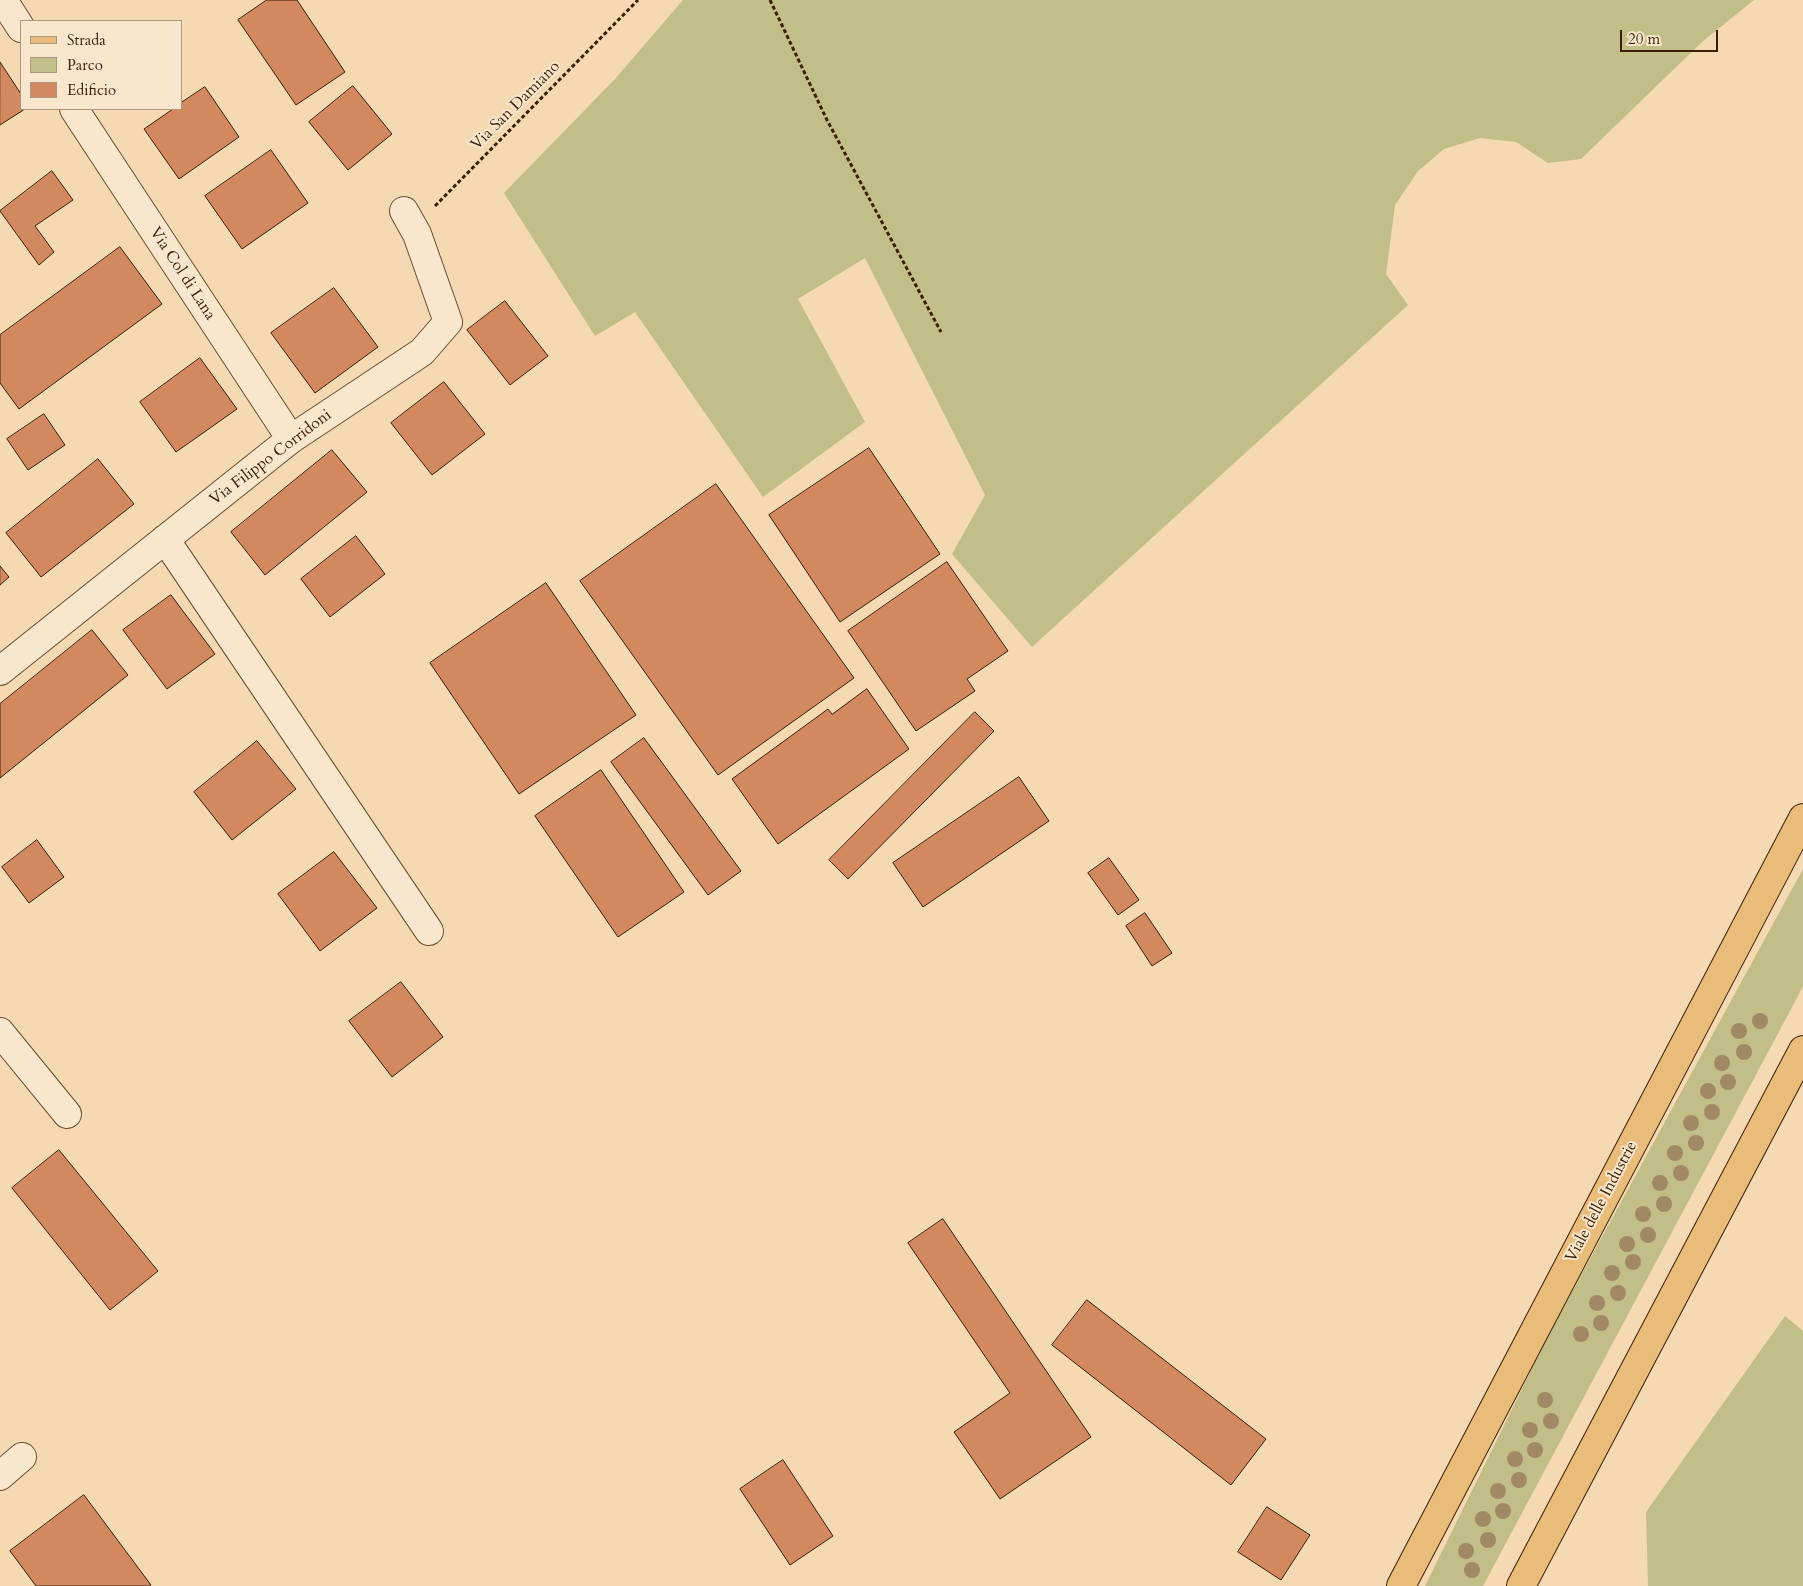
<!DOCTYPE html>
<html>
<head>
<meta charset="utf-8">
<style>
  body { margin:0 }
  #map { position:relative; width:1803px; height:1586px; overflow:hidden; background:#f5d9b2; font-family:Cardo,serif }
  canvas { display:block }
  .legend { position:absolute; left:20px; top:20px; width:162px; height:90px; box-sizing:border-box; background:#f8e6cd; border:1px solid #ac967d; margin:0; padding:6px 9px; list-style:none; font-size:15px; color:#3a1f05 }
  .legend li { display:flex; align-items:center; gap:10px; height:25px }
  .legend b { width:25px; border:1px solid #ac967d }
  .scale { position:absolute; left:1620px; top:30px; width:98px; height:22px; box-sizing:border-box; border:2px solid #3a1f05; border-top:0; padding-left:6px; font-size:15px; line-height:18px; white-space:nowrap; color:#3a1f05; -webkit-text-stroke:4px #f8e6cd; paint-order:stroke }
</style>
</head>
<body>
<div id="map">
<canvas width="1803" height="1586"></canvas>
<ul class="legend">
<li><b style="height:6px;background:#eabc79"></b>Strada</li>
<li><b style="height:14px;background:#c1be88"></b>Parco</li>
<li><b style="height:14px;background:#d28960"></b>Edificio</li>
</ul>
<div class="scale">20 m</div>
</div>
<script>
const ctx = document.querySelector('canvas').getContext('2d');
ctx.lineJoin = 'round';
function fillPath(path, color) { ctx.fillStyle = color; ctx.fill(path, 'evenodd'); }
function strokePath(path, color, width, dash) { ctx.strokeStyle = color; ctx.lineWidth = width; ctx.lineCap = dash ? 'butt' : 'round'; ctx.setLineDash(dash || []); ctx.stroke(path); }
function drawText(font, color, halo, rows, align = 'center') {
  ctx.font = font + ' Cardo,serif'; ctx.lineWidth = 4; ctx.setLineDash([]); ctx.textBaseline = 'middle'; ctx.strokeStyle = halo; ctx.fillStyle = color; for (const [text, x, y, turn = 0] of rows) {
    ctx.save(); ctx.translate(x, y); ctx.rotate((+turn || 0) * Math.PI / 180); ctx.textAlign = isNaN(turn) ? turn : align; if (halo) ctx.strokeText(text, 0, 0); ctx.fillText(text, 0, 0); ctx.restore();
  }
}
fillPath(new Path2D(`
  M 683,0 L 1754,0 L 1702,42 L 1581,159 L 1548,163 L 1516,142 L 1480,138 L 1444,149 L 1418,171 L 1395,205 L 1386,274 L 1408,305 L 1032,647 L 952,554 L 985,495 L 865,258 L 798,299 L 865,422 L 763,497 L 635,312 L 595,336 L 504,193 L 615,79 Z
  M 1803,869 L 1803,986 L 1790,1011 L 1483,1586 L 1425,1586 L 1550,1332 Z
  M 1785,1316 L 1803,1331 L 1803,1586 L 1648,1586 L 1646,1512 Z`), '#c1be88');
const building = new Path2D(`
  M 267,0 L 297,0 L 345,72 L 296,105 L 238,20 Z
  M 0,62 L 21,94 L 21,109 L 25,109 L 0,125 Z
  M 353,86 L 392,134 L 348,170 L 309,122 Z
  M 205,87 L 239,137 L 179,179 L 144,129 L 173,109 L 181,109 L 181,103 Z
  M 271,150 L 308,203 L 242,249 L 205,196 Z
  M 52,171 L 73,200 L 35,226 L 54,252 L 39,265 L 0,211 Z
  M 120,247 L 162,304 L 19,409 L 0,383 L 0,335 Z
  M 334,288 L 378,347 L 315,393 L 271,333 Z
  M 505,301 L 548,356 L 510,385 L 467,330 Z
  M 200,358 L 237,409 L 176,452 L 140,402 Z
  M 444,382 L 485,434 L 432,475 L 391,423 Z
  M 44,414 L 65,445 L 28,470 L 7,439 Z
  M 869,448 L 940,554 L 840,622 L 769,515 Z
  M 332,450 L 367,492 L 265,575 L 231,532 Z
  M 98,459 L 134,504 L 41,577 L 6,533 Z
  M 716,484 L 854,678 L 718,775 L 580,581 Z
  M 356,536 L 385,574 L 330,617 L 301,579 Z
  M 947,562 L 1008,651 L 967,679 L 975,691 L 916,731 L 848,631 Z
  M 0,566 L 9,577 L 0,585 Z
  M 546,583 L 636,715 L 519,794 L 430,663 Z
  M 171,595 L 215,654 L 167,689 L 123,630 Z
  M 92,630 L 128,675 L 0,778 L 0,704 Z
  M 867,689 L 909,749 L 778,844 L 732,779 L 828,709 L 832,714 Z
  M 975,712 L 994,731 L 848,879 L 829,860 Z
  M 644,738 L 741,871 L 708,895 L 611,762 Z
  M 257,741 L 296,789 L 232,840 L 194,792 Z
  M 601,770 L 684,892 L 618,937 L 535,816 Z
  M 1019,777 L 1049,821 L 923,907 L 893,863 Z
  M 37,840 L 64,877 L 29,903 L 2,867 Z
  M 334,852 L 377,908 L 320,951 L 278,894 Z
  M 1109,858 L 1139,900 L 1118,915 L 1088,873 Z
  M 1145,913 L 1172,953 L 1152,966 L 1126,926 Z
  M 401,982 L 443,1037 L 392,1077 L 349,1021 Z
  M 59,1150 L 158,1271 L 110,1310 L 12,1188 Z
  M 943,1219 L 1091,1437 L 1000,1499 L 954,1432 L 1010,1393 L 908,1243 Z
  M 1087,1300 L 1266,1439 L 1231,1485 L 1052,1345 Z
  M 783,1460 L 833,1536 L 790,1565 L 740,1489 Z
  M 84,1495 L 151,1585 L 149,1586 L 36,1586 L 10,1551 Z
  M 1267,1507 L 1310,1535 L 1281,1580 L 1238,1552 Z`);
fillPath(building, '#d28960');
strokePath(building, '#3a1f05', 1);
const minor = new Path2D(`
  M 3,0 L 21,28
  M 74,109 L 291,439
  M 165,539 L 429,931
  M 0,671 L 291,439 L 422,352 L 448,322 L 417,234 L 404,211
  M 0,1032 L 67,1114
  M 0,1476 L 22,1457`);
const major = new Path2D(`
  M 1401,1586 L 1803,818
  M 1521,1586 L 1803,1050`);
strokePath(minor, '#694e30', 30);
strokePath(major, '#3a1f05', 30);
strokePath(new Path2D(`
  M 770,0 L 827,120 L 941,332
  M 435,206 L 638,0`), '#3a1f05', 3, [4, 2.5]);
strokePath(minor, '#f8e6cd', 28);
strokePath(major, '#eabc79', 28);
ctx.fillStyle = '#a18965';
for (const [x, y] of [
  [1760,1021],
  [1739,1031],
  [1744,1052],
  [1722,1063],
  [1728,1082],
  [1708,1091],
  [1712,1112],
  [1691,1123],
  [1696,1143],
  [1675,1153],
  [1681,1173],
  [1660,1183],
  [1664,1204],
  [1643,1214],
  [1648,1235],
  [1627,1244],
  [1633,1262],
  [1612,1273],
  [1618,1293],
  [1597,1303],
  [1601,1323],
  [1581,1334],
  [1545,1400],
  [1551,1421],
  [1530,1430],
  [1535,1450],
  [1515,1459],
  [1519,1480],
  [1498,1491],
  [1503,1511],
  [1483,1519],
  [1488,1540],
  [1466,1551],
  [1472,1570]
]) { ctx.beginPath(); ctx.arc(x, y, 8, 0, 2 * Math.PI); ctx.fill(); }
drawText('16px', '#3a1f05', '#f8e6cd', [
  ["Via San Damiano",516,106,-45],
  ["Via Col di Lana",182,274,57],
  ["Via Filippo Corridoni",271,458,-37],
  ["Viale delle Industrie",1602,1202,-62]
]);
</script>
</body>
</html>
